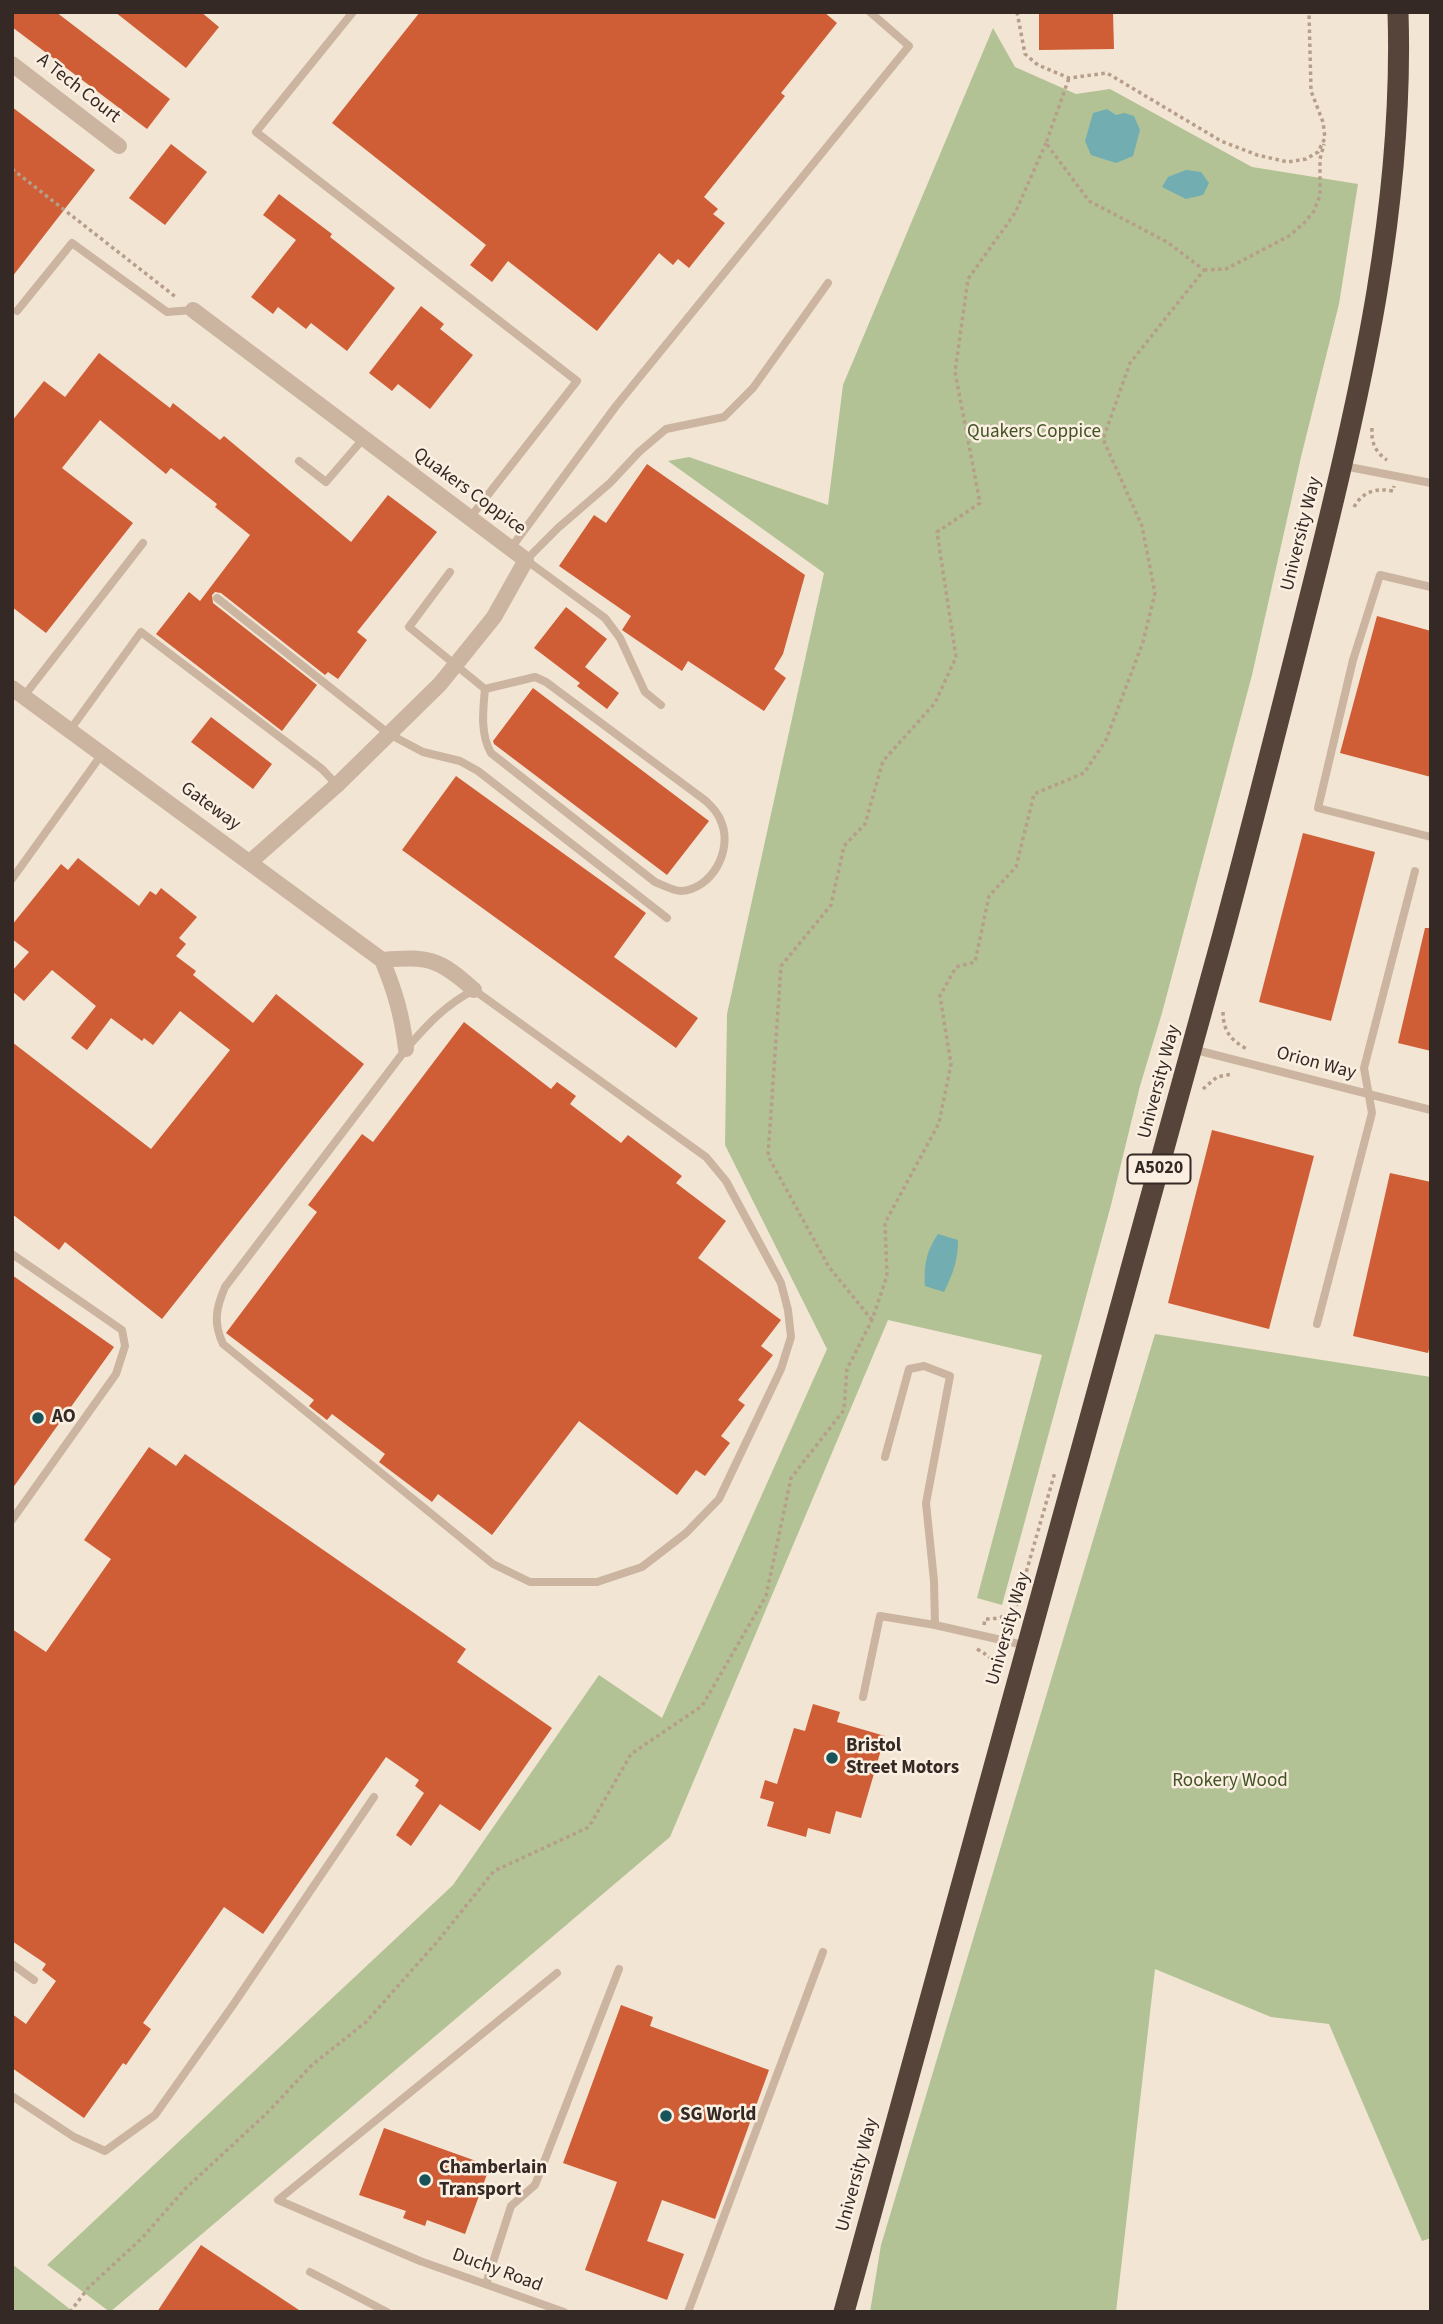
<!DOCTYPE html>
<html>
<head>
<meta charset="utf-8">
<style>
  body { margin:0 }
  #map { position:relative; width:1443px; height:2324px; overflow:hidden; background:#f2e5d4; font-family:"Source Sans 3",sans-serif }
  canvas { display:block }
  .frame { position:absolute; inset:0; border:14px solid #342924; pointer-events:none }
</style>
</head>
<body>
<div id="map">
<canvas width="1443" height="2324"></canvas>
<div class="frame"></div>
</div>
<script>
const ctx = document.querySelector('canvas').getContext('2d');
ctx.lineJoin = 'round';
function fillPath(path, color) { ctx.fillStyle = color; ctx.fill(path, 'evenodd'); }
function strokePath(path, color, width, dash) { ctx.strokeStyle = color; ctx.lineWidth = width; ctx.lineCap = dash ? 'butt' : 'round'; ctx.setLineDash(dash || []); ctx.stroke(path); }
function drawText(font, color, halo, rows, align = 'center') {
  ctx.font = font + ' "Source Sans 3",sans-serif'; ctx.lineWidth = 5; ctx.setLineDash([]); ctx.textBaseline = 'middle'; ctx.strokeStyle = halo; ctx.fillStyle = color; for (const [text, x, y, turn = 0] of rows) {
    ctx.save(); ctx.translate(x, y); ctx.rotate((+turn || 0) * Math.PI / 180); ctx.textAlign = isNaN(turn) ? turn : align; if (halo) ctx.strokeText(text, 0, 0); ctx.fillText(text, 0, 0); ctx.restore();
  }
}
fillPath(new Path2D(`
  M 993,28 L 1015,67 L 1076,94 L 1110,89 L 1252,167 L 1358,184 L 1339,304 L 1301,457 L 1252,675 L 1162,1013 L 1140,1086 L 1111,1205 L 1002,1605 L 977,1598 L 1042,1355 L 888,1320 L 670,1837 L 110,2312 L 47,2265 L 453,1885 L 599,1675 L 662,1718 L 827,1349 L 725,1145 L 727,1014 L 824,573 L 668,461 L 689,457 L 828,505 L 843,385 Z
  M 1155,1334 L 1431,1377 L 1431,2238 L 1422,2241 L 1329,2024 L 1271,2017 L 1155,1969 L 1116,2312 L 870,2312 L 881,2245 Z
  M 12,2264 L 71,2310 L 70,2312 L 12,2312 Z`), '#b2c294');
fillPath(new Path2D(`
  M 1107,109 L 1116,115 L 1124,113 L 1134,116 L 1140,130 L 1133,156 L 1116,163 L 1091,155 L 1085,141 L 1093,113 Z
  M 1186,170 L 1201,172 L 1209,183 L 1203,195 L 1186,199 L 1162,187 L 1168,177 Z
  M 938,1234 L 958,1240 C 958,1260 953,1274 944,1292 L 925,1286 C 924,1265 926,1252 938,1234 Z`), '#72adb1');
fillPath(new Path2D(`
  M 12,12 L 56,12 L 170,99 L 147,129 L 12,27 Z
  M 115,12 L 201,12 L 219,27 L 186,68 Z
  M 420,12 L 824,12 L 837,23 L 781,93 L 785,96 L 704,197 L 718,209 L 713,214 L 725,223 L 689,268 L 678,259 L 673,265 L 659,253 L 597,331 L 508,261 L 492,282 L 470,265 L 486,245 L 332,123 Z
  M 1039,12 L 1113,12 L 1114,49 L 1039,50 Z
  M 12,107 L 95,170 L 12,277 Z
  M 171,144 L 207,172 L 165,225 L 129,198 Z
  M 279,194 L 332,234 L 330,237 L 395,288 L 347,351 L 311,323 L 306,329 L 278,307 L 273,314 L 251,297 L 296,240 L 263,215 Z
  M 421,306 L 444,324 L 440,329 L 473,355 L 430,409 L 398,384 L 392,391 L 369,373 Z
  M 99,353 L 170,408 L 173,403 L 220,440 L 224,436 L 351,542 L 388,495 L 437,532 L 357,632 L 367,640 L 338,679 L 328,672 L 325,675 L 221,593 L 215,592 L 212,595 L 213,603 L 317,685 L 282,731 L 156,634 L 189,592 L 200,601 L 250,535 L 215,507 L 217,504 L 171,468 L 166,474 L 100,420 L 62,468 L 133,523 L 46,633 L 12,607 L 12,421 L 44,381 L 65,397 Z
  M 647,464 L 805,575 L 783,654 L 774,669 L 786,678 L 764,711 L 688,661 L 682,671 L 622,630 L 631,616 L 559,566 L 594,515 L 606,523 Z
  M 566,607 L 607,639 L 585,667 L 619,693 L 607,709 L 577,686 L 580,683 L 534,648 Z
  M 1377,616 L 1431,631 L 1431,777 L 1340,753 Z
  M 533,688 L 709,821 L 667,875 L 494,744 L 493,741 Z
  M 211,717 L 272,764 L 253,789 L 191,742 Z
  M 456,776 L 646,913 L 614,957 L 698,1018 L 676,1048 L 402,850 Z
  M 1303,833 L 1375,852 L 1331,1021 L 1259,1002 Z
  M 78,858 L 139,906 L 150,891 L 156,895 L 161,888 L 197,917 L 179,938 L 186,944 L 176,956 L 196,971 L 193,975 L 253,1023 L 276,994 L 364,1064 L 162,1319 L 65,1242 L 59,1250 L 12,1214 L 12,1042 L 151,1149 L 230,1050 L 180,1011 L 153,1045 L 144,1038 L 142,1041 L 111,1018 L 87,1050 L 71,1038 L 96,1006 L 52,970 L 24,1001 L 12,991 L 12,971 L 29,952 L 12,939 L 12,925 L 61,864 L 68,870 Z
  M 1425,928 L 1431,928 L 1431,1051 L 1398,1043 Z
  M 464,1022 L 551,1089 L 557,1082 L 576,1096 L 570,1104 L 621,1143 L 628,1135 L 682,1176 L 676,1183 L 726,1221 L 698,1258 L 781,1320 L 761,1346 L 773,1355 L 738,1400 L 745,1405 L 721,1436 L 730,1443 L 705,1476 L 696,1470 L 677,1495 L 579,1421 L 492,1535 L 438,1494 L 432,1502 L 379,1462 L 385,1454 L 332,1414 L 327,1420 L 309,1406 L 314,1400 L 226,1333 L 317,1212 L 308,1205 L 362,1134 L 373,1142 Z
  M 1212,1130 L 1314,1156 L 1269,1329 L 1168,1303 Z
  M 1390,1173 L 1431,1182 L 1431,1342 L 1428,1353 L 1353,1336 Z
  M 12,1275 L 114,1347 L 12,1489 Z
  M 149,1447 L 176,1466 L 185,1454 L 466,1649 L 457,1662 L 552,1728 L 480,1831 L 440,1804 L 411,1846 L 396,1835 L 424,1793 L 415,1786 L 419,1780 L 386,1757 L 263,1934 L 224,1907 L 143,2023 L 151,2029 L 126,2065 L 123,2063 L 84,2118 L 12,2068 L 12,2014 L 26,2024 L 56,1981 L 42,1970 L 46,1964 L 12,1941 L 12,1629 L 46,1652 L 111,1559 L 84,1540 Z
  M 813,1704 L 840,1712 L 837,1722 L 885,1736 L 861,1818 L 836,1811 L 830,1834 L 808,1828 L 806,1837 L 767,1826 L 774,1802 L 760,1798 L 765,1780 L 777,1784 L 794,1728 L 805,1731 Z
  M 621,2005 L 653,2017 L 650,2026 L 769,2070 L 715,2219 L 662,2200 L 647,2241 L 684,2254 L 667,2300 L 585,2270 L 617,2182 L 563,2163 Z
  M 384,2128 L 490,2166 L 465,2234 L 427,2220 L 425,2226 L 403,2218 L 406,2211 L 359,2195 Z
  M 201,2245 L 302,2312 L 157,2312 Z`), '#cf5d35');
strokePath(new Path2D(`
  M 1017,12 L 1025,54 L 1038,65 L 1069,78 L 1107,73 L 1221,141 L 1257,155 L 1288,162 L 1306,159 L 1318,152 L 1325,138 L 1323,122 L 1311,91 L 1309,12
  M 12,169 L 177,298
  M 1204,270 L 1226,269 L 1289,236 L 1304,223 L 1314,211 L 1320,195 L 1320,159 L 1324,144
  M 1372,428 C 1371,442 1375,452 1387,460
  M 1354,507 C 1363,491 1376,488 1393,491 L 1394,486
  M 1223,1012 C 1223,1032 1232,1041 1247,1049
  M 1203,1089 L 1217,1077 L 1232,1074
  M 872,1320 L 829,1267 L 768,1156 L 781,966 L 831,905 L 844,846 L 865,824 L 883,761 L 935,703 L 956,657 L 937,532 L 980,503 L 955,372 L 968,279 L 1015,213 L 1046,143
  M 984,1625 L 985,1619 C 1000,1619 1010,1616 1017,1604 L 1055,1472
  M 977,1649 C 991,1657 999,1663 996,1683
  M 70,2312 L 89,2287 L 142,2238 L 185,2189 L 266,2114 L 312,2065 L 366,2022 L 437,1942 L 494,1871 L 589,1827 L 631,1754 L 702,1706 L 766,1596 L 791,1478 L 844,1410 L 847,1369 L 872,1320 L 887,1276 L 885,1223 L 939,1123 L 951,1064 L 940,996 L 956,967 L 975,962 L 989,896 L 1016,867 L 1034,794 L 1084,773 L 1106,740 L 1143,642 L 1155,593 L 1142,526 L 1103,439 L 1130,363 L 1204,270 L 1167,242 L 1089,201 L 1046,143 L 1069,78`), '#b69e8a', 3.5, [3.5, 3.5]);
strokePath(new Path2D(`
  M 353,12 L 256,132 L 577,381 L 469,519
  M 17,311 L 72,243 L 167,312 L 193,310
  M 299,461 L 326,482 L 363,439
  M 1344,466 L 1431,483
  M 511,548 L 616,406 L 909,46 L 870,12
  M 450,572 L 409,627 L 485,689 L 535,677 L 546,682 L 706,801 C 713,808 719,814 722,824 C 732,851 712,889 681,891 C 674,891 663,885 655,882 L 491,753 C 480,734 483,710 485,689
  M 1431,587 L 1380,575 L 1353,660 L 1318,808 L 1431,837
  M 217,598 L 389,734 L 423,752 L 460,761 L 478,771 L 667,918
  M 24,696 L 143,543
  M 661,705 L 645,692 L 620,638 L 605,618 L 526,560 L 558,528 L 610,483 L 639,452 L 666,429 L 724,417 L 753,388 L 828,283
  M 70,730 L 141,632 L 322,769 L 337,785
  M 12,879 L 102,754
  M 474,990 L 706,1157 L 726,1181 L 781,1283 L 788,1310 L 791,1337 L 781,1369 L 719,1499 L 686,1533 L 642,1567 L 597,1582 L 530,1582 L 493,1564 L 223,1344 C 213,1323 216,1308 225,1287 L 406,1049 C 427,1025 445,1005 474,990 Z
  M 1192,1049 L 1431,1110
  M 12,1254 L 122,1330 L 125,1346 L 116,1374 L 12,1520
  M 1317,1324 L 1372,1113 L 1364,1068 L 1415,871
  M 885,1457 L 909,1369 L 924,1366 L 950,1376 L 926,1503 L 934,1581 L 935,1625
  M 863,1697 L 880,1616 L 935,1625 L 1028,1646
  M 12,1964 L 34,1980
  M 557,1973 L 278,2200 L 420,2261 L 564,2312
  M 12,2096 L 74,2137 L 105,2151 L 155,2115 L 233,2005 L 374,1797
  M 310,2272 L 387,2312
  M 486,2284 L 511,2206 L 535,2185 L 619,1969
  M 688,2312 L 823,1952`), '#cbb4a0', 8);
strokePath(new Path2D(`
  M 12,64 L 119,146
  M 193,310 L 526,560 L 494,617 L 440,684 L 337,785 L 250,862
  M 12,688 L 382,960 C 395,991 402,1015 406,1049
  M 382,960 C 428,956 439,958 474,990`), '#cbb4a0', 16);
strokePath(new Path2D(`
  M 844,2312 C 970,1852 1101,1394 1223,934 C 1256,811 1287,688 1318,564 C 1363,383 1404,200 1398,12`), '#56433a', 21);
for (const [x, y, r, color] of [
  [38,1418,7,"#175358"],
  [832,1758,7,"#175358"],
  [666,2116,7,"#175358"],
  [425,2180,7,"#175358"]
]) { const dot = new Path2D(); dot.arc(x, y, r, 0, 2 * Math.PI); ctx.fillStyle = color; ctx.fill(dot); strokePath(dot, '#faefe1', 2.5); }
for (const [x, y, w] of [
  [1159,1169,63]
]) { const box = new Path2D(); box.roundRect(x - w / 2, y - 14.5, w, 29, 5); ctx.fillStyle = '#faefe1'; ctx.fill(box); strokePath(box, '#342924', 2); }
drawText('bold 18px', '#342924', null, [
  ["A5020",1159,1169]
]);
drawText('19px', '#342924', '#faefe1', [
  ["A Tech Court",78,89,38],
  ["Quakers Coppice",469,492,36],
  ["University Way",1302,534,-76],
  ["Gateway",210,807,36],
  ["Orion Way",1316,1064,15],
  ["University Way",1160,1082,-75],
  ["University Way",1009,1629,-74],
  ["University Way",858,2175,-75],
  ["Duchy Road",497,2271,20]
]);
drawText('19px', '#425426', '#faefe1', [
  ["Quakers Coppice",1034,433],
  ["Rookery Wood",1230,1782]
]);
drawText('bold 19px', '#342924', '#faefe1', [
  ["AO",52,1418],
  ["Bristol",846,1747],
  ["Street Motors",846,1769],
  ["SG World",680,2116],
  ["Chamberlain",439,2169],
  ["Transport",439,2191]
], 'left');
</script>
</body>
</html>
